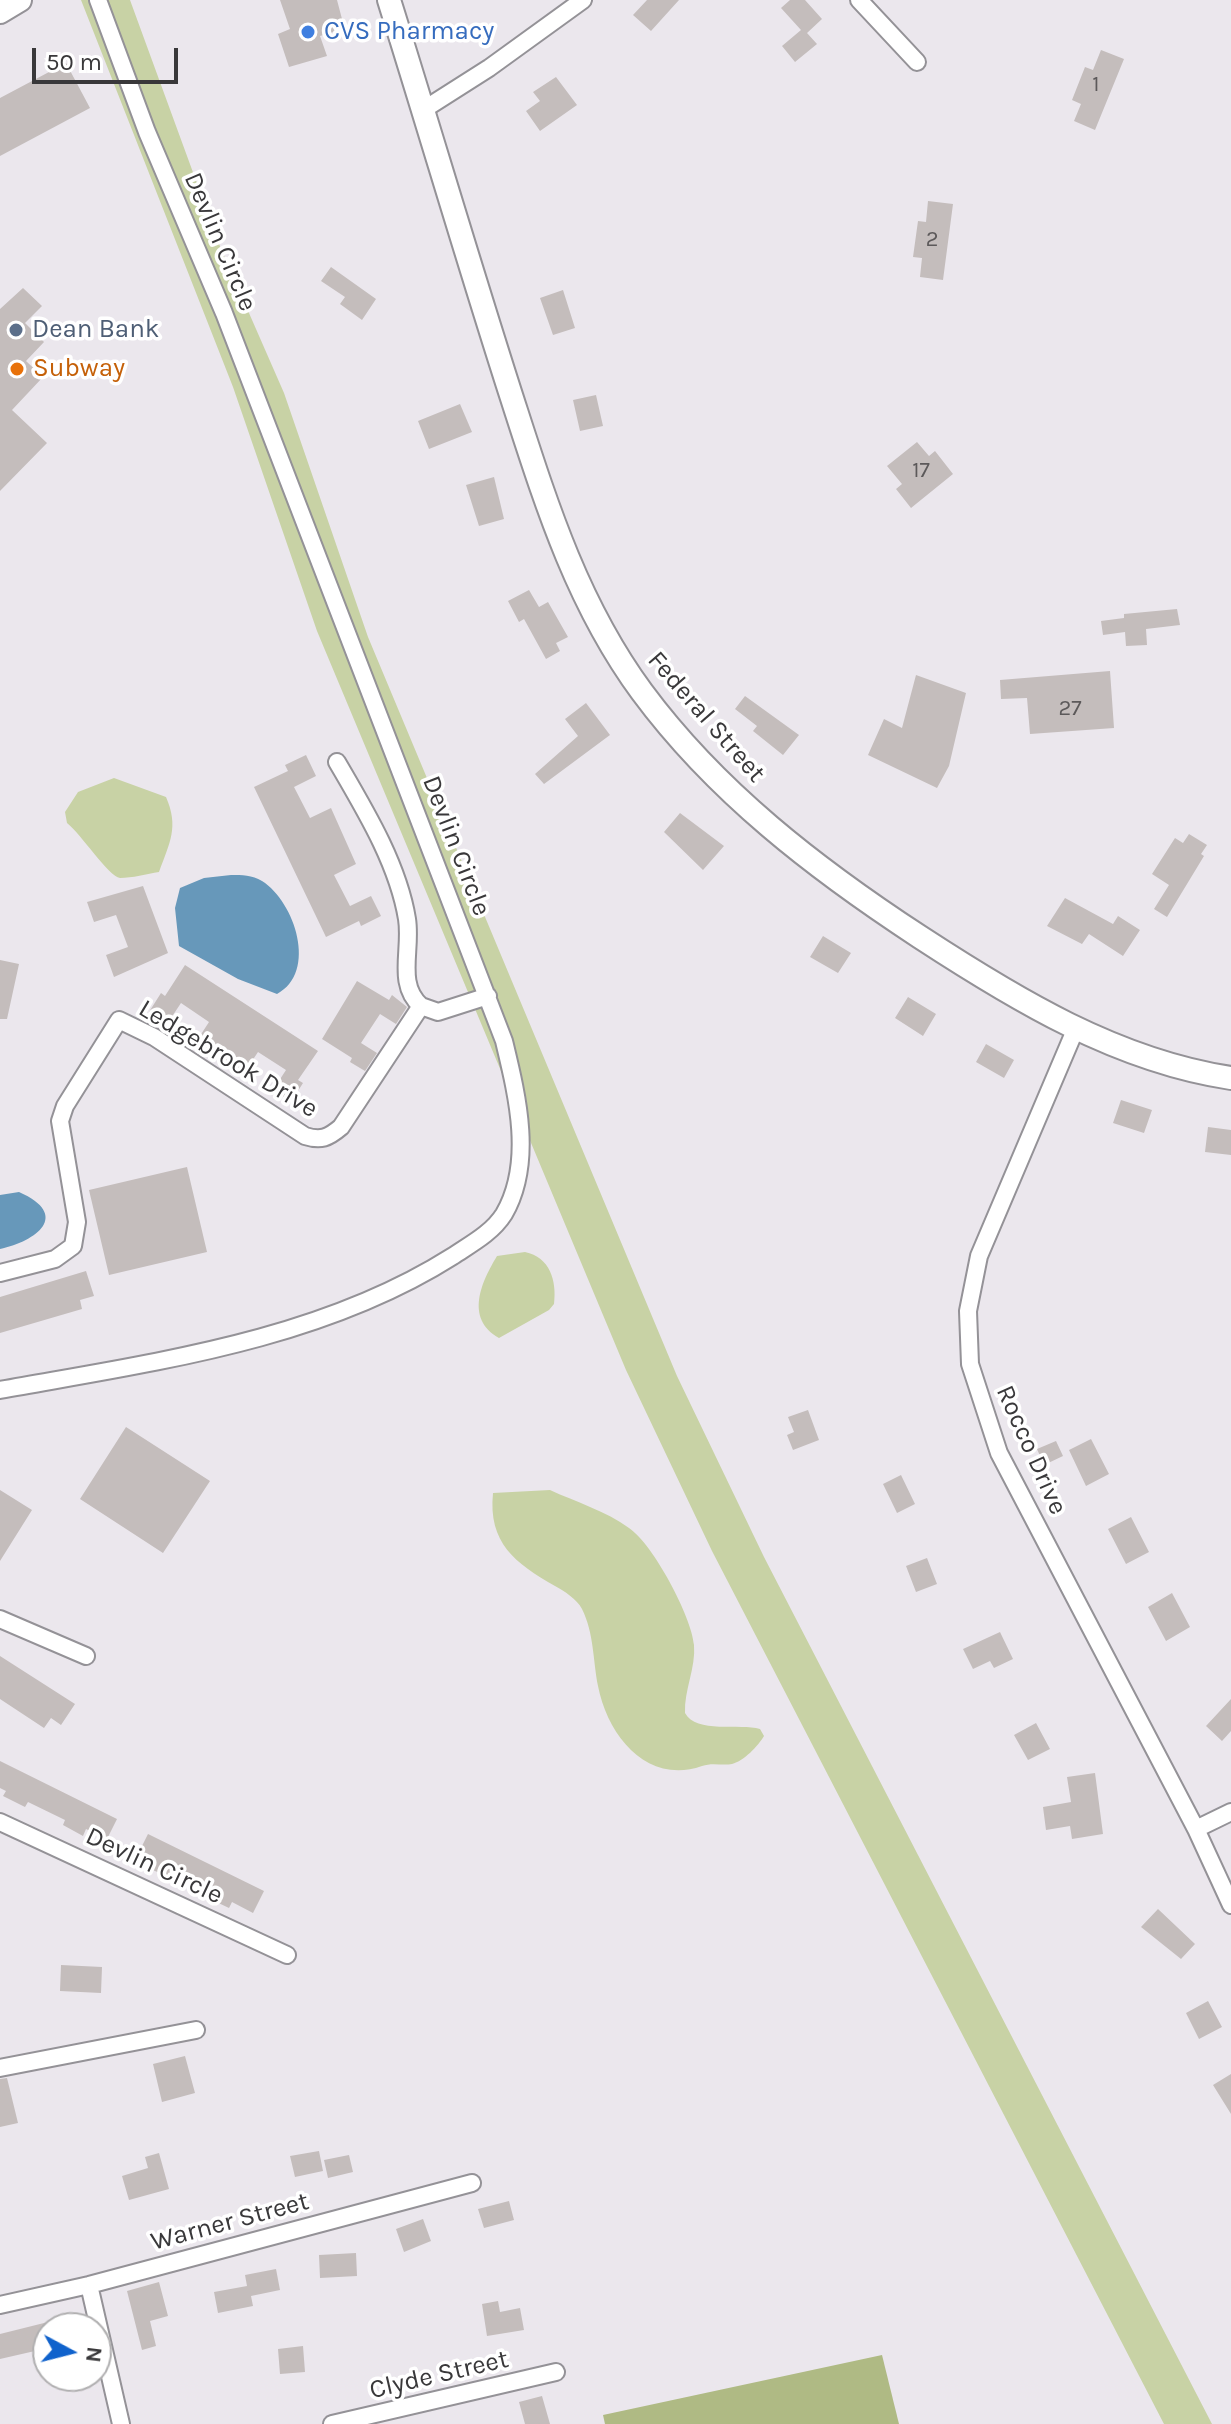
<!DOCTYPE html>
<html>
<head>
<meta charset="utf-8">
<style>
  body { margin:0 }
  #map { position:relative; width:1231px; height:2424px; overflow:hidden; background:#ebe7ed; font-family:Karla,sans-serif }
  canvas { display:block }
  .north { position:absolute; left:32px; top:2312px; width:80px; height:80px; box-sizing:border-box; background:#fff; border:2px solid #b0afb0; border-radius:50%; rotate:97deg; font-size:22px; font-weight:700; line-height:32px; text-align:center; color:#39383a }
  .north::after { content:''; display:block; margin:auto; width:28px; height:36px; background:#1062cc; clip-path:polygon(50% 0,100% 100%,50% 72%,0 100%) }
  .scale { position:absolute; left:32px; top:48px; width:146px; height:36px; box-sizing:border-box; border:4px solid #39383a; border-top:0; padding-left:10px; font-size:24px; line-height:28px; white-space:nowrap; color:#39383a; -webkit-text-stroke:6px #fff; paint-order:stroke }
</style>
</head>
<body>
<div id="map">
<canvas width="1231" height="2424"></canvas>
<div class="north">N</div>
<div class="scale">50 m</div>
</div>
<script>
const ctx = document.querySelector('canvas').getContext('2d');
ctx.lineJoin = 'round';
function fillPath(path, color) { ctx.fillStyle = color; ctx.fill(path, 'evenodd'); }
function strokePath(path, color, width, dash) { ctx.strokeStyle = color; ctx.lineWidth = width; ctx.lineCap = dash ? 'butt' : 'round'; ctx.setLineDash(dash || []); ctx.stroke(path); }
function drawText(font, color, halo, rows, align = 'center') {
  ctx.font = font + ' Karla,sans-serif'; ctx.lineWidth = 7; ctx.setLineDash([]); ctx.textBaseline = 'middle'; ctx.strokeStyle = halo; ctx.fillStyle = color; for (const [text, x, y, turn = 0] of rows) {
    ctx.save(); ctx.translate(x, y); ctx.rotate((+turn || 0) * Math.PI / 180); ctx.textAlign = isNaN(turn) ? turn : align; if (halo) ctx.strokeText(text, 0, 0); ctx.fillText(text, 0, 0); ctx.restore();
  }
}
fillPath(new Path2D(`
  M 81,0 L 130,0 L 221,249 L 284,393 L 368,637 L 677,1376 L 764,1557 L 1212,2424 L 1164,2424 L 712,1551 L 626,1370 L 317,631 L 233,387 Z
  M 114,778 L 166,797 C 179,827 170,842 159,872 C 147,874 132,878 120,878 C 109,877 81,834 67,823 L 65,812 L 78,792 Z
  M 525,1252 C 550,1257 557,1281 554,1304 L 549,1310 L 499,1338 C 464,1318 482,1281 497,1256 Z
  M 550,1490 C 576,1502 606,1511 629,1528 C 653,1544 692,1617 694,1645 C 696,1668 684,1690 685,1713 C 696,1734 740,1723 760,1729 L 764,1736 C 758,1746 744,1761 732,1764 C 722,1766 713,1762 702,1766 C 648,1785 608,1737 598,1686 C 593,1660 594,1633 582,1609 C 577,1599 564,1591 555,1586 C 515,1563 488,1543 493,1493 Z`), '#c8d2a5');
fillPath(new Path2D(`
  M 882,2355 L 899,2424 L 605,2424 L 603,2415 Z`), '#afba84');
fillPath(new Path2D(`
  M 231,875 C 242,875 252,875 262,881 C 295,902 318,972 277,994 L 238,979 L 179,946 L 175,908 L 180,888 L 204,878 Z
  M 19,1192 C 71,1215 37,1241 0,1249 L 0,1195 Z`), '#6798ba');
fillPath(new Path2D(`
  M 280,0 L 337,0 L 342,19 L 337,21 L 340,30 L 320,36 L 327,56 L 289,67 L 278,34 L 290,29 Z
  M 647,0 L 679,0 L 651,31 L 633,15 Z
  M 790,0 L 805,0 L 822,19 L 807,33 L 817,44 L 795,62 L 782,46 L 801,30 L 781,8 Z
  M 1101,50 L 1124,59 L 1095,130 L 1074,121 L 1081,104 L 1072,100 L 1085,67 L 1093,70 Z
  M 66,63 L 90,108 L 0,156 L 0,98 Z
  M 556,77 L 577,105 L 540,131 L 526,111 L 540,101 L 533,92 Z
  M 928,201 L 953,204 L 943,280 L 920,277 L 922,258 L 913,257 L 918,221 L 926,222 Z
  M 331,267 L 376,299 L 362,320 L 340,304 L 345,297 L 321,281 Z
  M 23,288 L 42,306 L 25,323 L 44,342 L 26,361 L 43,377 L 12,410 L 47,443 L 0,491 L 0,309 Z
  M 563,290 L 575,328 L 553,335 L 540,298 Z
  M 596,395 L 603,426 L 580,431 L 573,400 Z
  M 460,404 L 472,432 L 429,449 L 418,421 Z
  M 917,442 L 929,456 L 935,451 L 953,474 L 911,508 L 896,489 L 902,484 L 887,466 Z
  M 494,477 L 504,519 L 479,526 L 466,485 Z
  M 529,590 L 539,607 L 548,602 L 568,637 L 556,643 L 560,651 L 546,659 L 524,619 L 519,622 L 508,601 Z
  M 1177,609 L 1180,625 L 1146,629 L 1147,645 L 1126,646 L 1125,632 L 1103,635 L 1101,621 L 1124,618 L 1124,614 Z
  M 1110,671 L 1114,728 L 1030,734 L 1027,698 L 1001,699 L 1000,680 Z
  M 916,675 L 966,693 L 949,766 L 937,788 L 868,755 L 884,719 L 902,728 Z
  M 745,696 L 799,735 L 783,755 L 753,731 L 757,726 L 735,709 Z
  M 586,703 L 610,735 L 544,784 L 535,774 L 578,736 L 565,719 Z
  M 306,755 L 316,776 L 294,787 L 310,818 L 331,808 L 356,864 L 334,875 L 350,906 L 371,896 L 381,916 L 361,926 L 359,921 L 326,937 L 254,787 L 288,771 L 285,765 Z
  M 680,813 L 724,846 L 703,870 L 664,832 Z
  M 1189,834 L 1207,845 L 1201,854 L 1204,856 L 1167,917 L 1154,909 L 1169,885 L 1152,874 L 1175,838 L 1183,843 Z
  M 143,886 L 168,953 L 114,977 L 106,955 L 128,947 L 116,915 L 94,922 L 87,902 Z
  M 1065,898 L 1113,924 L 1118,916 L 1140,930 L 1123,956 L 1089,934 L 1082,944 L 1047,926 Z
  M 823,936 L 851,953 L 838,973 L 810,957 Z
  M 0,960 L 19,964 L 7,1019 L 0,1019 Z
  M 185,965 L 318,1051 L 298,1080 L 303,1083 L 291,1102 L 273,1090 L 286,1070 L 258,1052 L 244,1073 L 196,1042 L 209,1022 L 181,1003 L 167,1024 L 149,1012 L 161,993 L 165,996 Z
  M 357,981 L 389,1000 L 392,995 L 407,1007 L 396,1024 L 380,1014 L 361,1043 L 377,1053 L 365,1071 L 350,1062 L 352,1058 L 322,1039 Z
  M 908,997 L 936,1014 L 923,1036 L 895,1018 Z
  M 986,1044 L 1014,1060 L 1004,1078 L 976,1062 Z
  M 1121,1100 L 1152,1110 L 1144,1133 L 1113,1123 Z
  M 1208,1127 L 1231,1130 L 1231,1155 L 1205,1152 Z
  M 187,1167 L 207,1252 L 109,1275 L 89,1190 Z
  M 86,1271 L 94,1296 L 80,1300 L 82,1309 L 0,1333 L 0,1297 Z
  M 808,1410 L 819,1440 L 793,1450 L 787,1435 L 794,1432 L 788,1417 Z
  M 126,1427 L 210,1481 L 163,1553 L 80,1499 Z
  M 1091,1439 L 1109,1474 L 1086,1486 L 1069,1450 Z
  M 1056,1441 L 1063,1456 L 1044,1465 L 1037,1449 Z
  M 901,1475 L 915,1504 L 897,1513 L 883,1484 Z
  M 0,1490 L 32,1510 L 0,1561 Z
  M 1131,1517 L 1149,1552 L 1126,1564 L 1108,1529 Z
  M 927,1558 L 937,1584 L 916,1592 L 906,1566 Z
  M 1172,1593 L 1190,1627 L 1166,1641 L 1148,1607 Z
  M 1000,1632 L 1013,1659 L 994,1668 L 990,1661 L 973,1669 L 963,1649 Z
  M 0,1656 L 75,1704 L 61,1725 L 51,1718 L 44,1728 L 0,1699 Z
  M 1231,1699 L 1231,1731 L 1222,1741 L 1206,1726 Z
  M 1036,1723 L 1050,1749 L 1028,1760 L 1014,1735 Z
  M 0,1761 L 117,1819 L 107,1839 L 86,1829 L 83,1836 L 63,1825 L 65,1820 L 28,1802 L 25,1807 L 3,1796 L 6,1791 L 0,1788 Z
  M 1095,1773 L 1103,1834 L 1072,1839 L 1070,1826 L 1046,1830 L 1043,1807 L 1071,1802 L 1067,1777 Z
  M 148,1834 L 264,1891 L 253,1913 L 232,1902 L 229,1908 L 208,1898 L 210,1893 L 150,1869 L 153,1864 L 137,1856 Z
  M 1158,1909 L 1195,1944 L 1181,1959 L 1141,1927 Z
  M 61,1965 L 102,1967 L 101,1993 L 60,1991 Z
  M 1208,2001 L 1222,2027 L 1199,2039 L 1186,2013 Z
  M 185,2056 L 195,2093 L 162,2102 L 153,2064 Z
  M 1231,2074 L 1231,2114 L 1213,2085 Z
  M 7,2078 L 18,2123 L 0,2127 L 0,2079 Z
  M 319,2151 L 323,2171 L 295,2177 L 290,2156 Z
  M 159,2153 L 169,2189 L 129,2200 L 122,2176 L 148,2168 L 145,2157 Z
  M 349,2155 L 353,2172 L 328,2178 L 324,2160 Z
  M 509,2201 L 514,2220 L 484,2228 L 478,2209 Z
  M 423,2219 L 431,2241 L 404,2252 L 396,2229 Z
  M 356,2253 L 357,2276 L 320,2278 L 319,2255 Z
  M 276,2269 L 280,2290 L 251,2296 L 253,2306 L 218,2313 L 214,2292 L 247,2286 L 245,2275 Z
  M 159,2282 L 168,2316 L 150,2321 L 156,2346 L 142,2350 L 127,2291 Z
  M 498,2301 L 500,2312 L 520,2308 L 524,2330 L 487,2336 L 482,2304 Z
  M 48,2322 L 48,2348 L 0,2359 L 0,2334 Z
  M 303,2346 L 305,2372 L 280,2374 L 278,2349 Z
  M 542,2396 L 550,2424 L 525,2424 L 519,2402 Z`), '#c4bdbc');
const street = new Path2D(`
  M 859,0 L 917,62
  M 423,110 L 489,68 L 583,0
  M 421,1006 L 438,1012 L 488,996
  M 1076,1028 L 979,1256 L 968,1311 L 970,1364 L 999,1453 L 1196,1829 L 1231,1905
  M 0,1273 L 55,1259 L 73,1246 L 77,1222 L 60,1121 L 65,1106 L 119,1020 L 154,1037 L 305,1136 C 321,1141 328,1138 341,1127 L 421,1006 C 396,984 412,950 407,919 C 398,864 365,810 337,762
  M 0,1390 C 154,1362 319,1341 453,1256 C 471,1244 492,1233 504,1214 C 534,1162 517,1095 504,1041 L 224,313 L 147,132 L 98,0
  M 0,1619 L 86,1656
  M 0,1822 L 287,1955
  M 1196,1829 L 1231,1812
  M 0,2068 L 196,2030
  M 89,2285 L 121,2424
  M 0,2305 L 89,2285 L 472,2183
  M 332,2424 L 556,2372`);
const secondary = new Path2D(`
  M 389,0 C 430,131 468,261 510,392 C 544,497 575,601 642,692 C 716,792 816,869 920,937 C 1015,999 1117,1061 1231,1078
  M 0,12 L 20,0`);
strokePath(street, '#949297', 20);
strokePath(secondary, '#949297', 26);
strokePath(street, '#fff', 16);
strokePath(secondary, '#fff', 22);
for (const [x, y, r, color] of [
  [308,32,8,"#3f7fe0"],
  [16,330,8,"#5c6f8a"],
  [17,369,8,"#e8710a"]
]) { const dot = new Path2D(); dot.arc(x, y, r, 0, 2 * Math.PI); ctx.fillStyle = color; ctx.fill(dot); strokePath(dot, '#fff', 3); }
drawText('22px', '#5c595a', null, [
  ["1",1096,85],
  ["2",932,240],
  ["17",921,471],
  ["27",1070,709]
]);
drawText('26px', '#366cbe', '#fff', [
  ["CVS Pharmacy",324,32]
], 'left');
drawText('26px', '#39383a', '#fff', [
  ["Devlin Circle",220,242,67],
  ["Federal Street",706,717,49],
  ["Devlin Circle",456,846,69],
  ["Ledgebrook Drive",228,1059,31],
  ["Rocco Drive",1031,1450,66],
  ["Devlin Circle",154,1866,25],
  ["Warner Street",230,2222,-15],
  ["Clyde Street",439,2375,-13]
]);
drawText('26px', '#4e5e75', '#fff', [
  ["Dean Bank",32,330]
], 'left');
drawText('26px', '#c56008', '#fff', [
  ["Subway",33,369]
], 'left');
</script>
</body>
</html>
